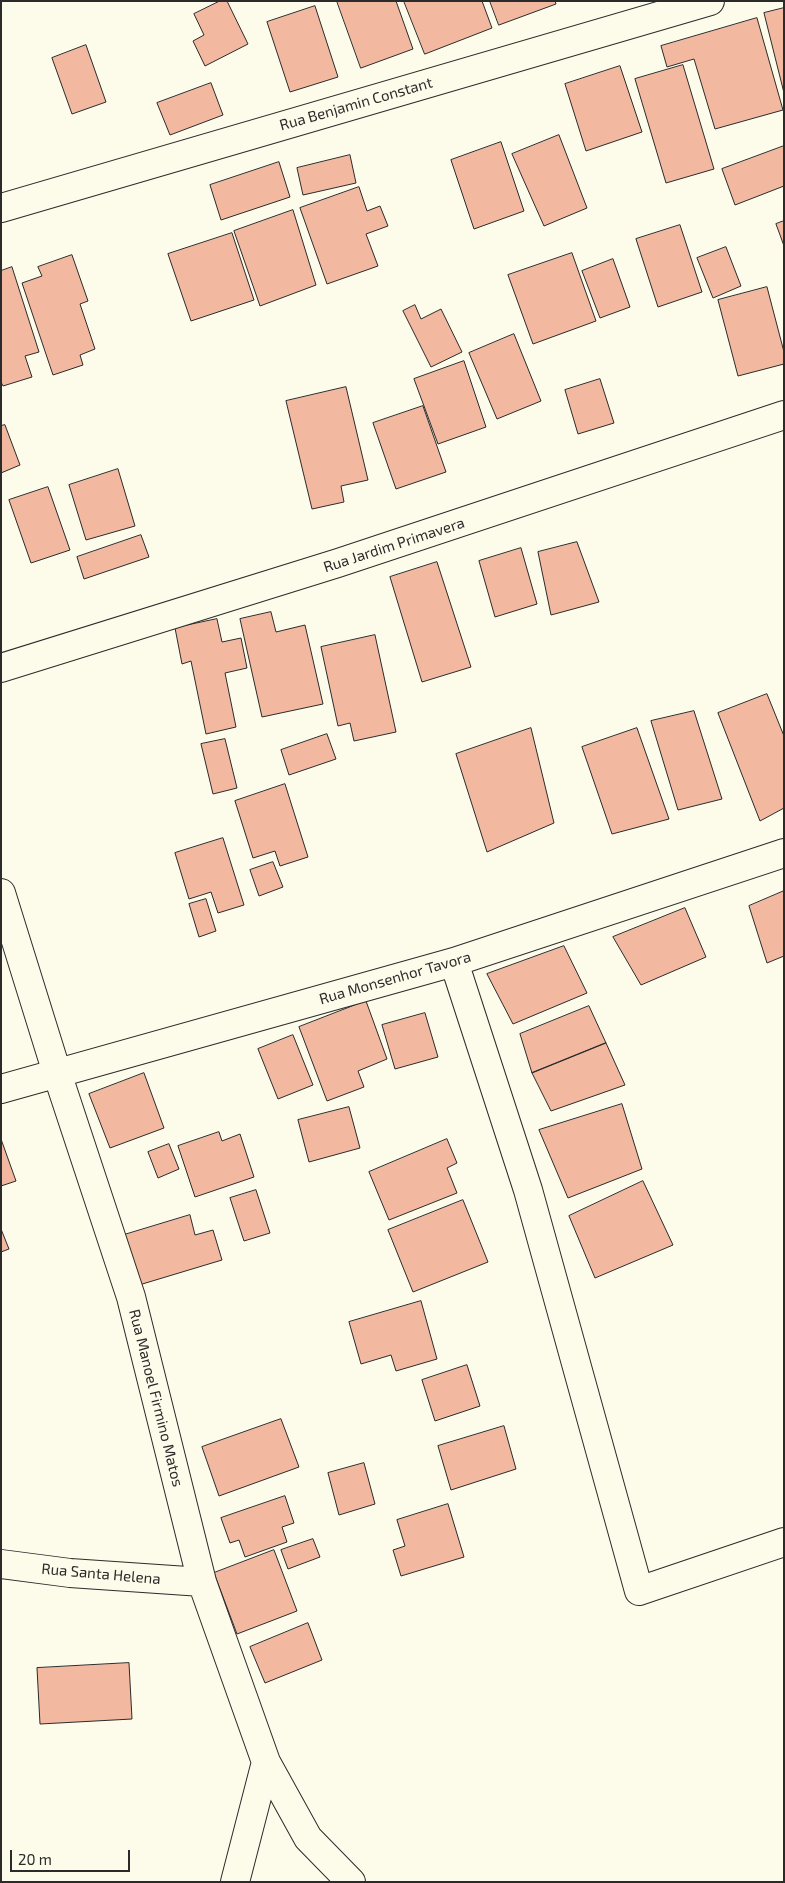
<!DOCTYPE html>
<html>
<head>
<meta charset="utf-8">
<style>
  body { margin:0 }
  #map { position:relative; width:785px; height:1883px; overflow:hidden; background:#fdfbea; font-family:"Exo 2",sans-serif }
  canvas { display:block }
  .frame { position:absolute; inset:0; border:2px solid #2b2b2b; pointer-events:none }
  .scale { position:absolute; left:10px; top:1850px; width:120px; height:22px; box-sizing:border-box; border:2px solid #2b2b2b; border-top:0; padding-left:6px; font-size:15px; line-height:18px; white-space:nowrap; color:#2b2b2b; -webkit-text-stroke:4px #fdfbea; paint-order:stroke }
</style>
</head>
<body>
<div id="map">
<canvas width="785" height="1883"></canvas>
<div class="frame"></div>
<div class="scale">20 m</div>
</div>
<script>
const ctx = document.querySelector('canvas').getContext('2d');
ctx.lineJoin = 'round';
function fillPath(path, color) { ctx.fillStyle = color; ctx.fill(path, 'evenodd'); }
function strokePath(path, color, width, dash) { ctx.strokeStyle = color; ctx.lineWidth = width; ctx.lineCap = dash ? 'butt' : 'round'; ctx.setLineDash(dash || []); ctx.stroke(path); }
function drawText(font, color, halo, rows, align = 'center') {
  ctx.font = font + ' "Exo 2",sans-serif'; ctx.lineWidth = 4; ctx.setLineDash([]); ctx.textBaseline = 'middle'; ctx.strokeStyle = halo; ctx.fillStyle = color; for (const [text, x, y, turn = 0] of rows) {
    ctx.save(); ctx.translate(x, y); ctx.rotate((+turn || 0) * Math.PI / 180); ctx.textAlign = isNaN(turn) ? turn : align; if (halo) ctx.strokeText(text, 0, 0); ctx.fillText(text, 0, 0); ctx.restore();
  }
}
const building = new Path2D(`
  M 220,1 L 227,1 L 248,44 L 205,66 L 193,41 L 204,35 L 194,14 Z
  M 337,1 L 396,1 L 413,49 L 361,68 Z
  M 404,1 L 482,1 L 492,28 L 425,54 Z
  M 490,1 L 555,1 L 556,4 L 499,25 Z
  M 315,6 L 338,77 L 290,92 L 267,22 Z
  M 784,8 L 784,93 L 764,13 Z
  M 757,18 L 783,110 L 715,129 L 694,59 L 667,67 L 661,46 Z
  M 86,45 L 106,102 L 72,114 L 52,58 Z
  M 683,65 L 714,169 L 666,183 L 635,79 Z
  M 620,66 L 642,132 L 586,151 L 565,84 Z
  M 211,83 L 223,115 L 170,135 L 157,103 Z
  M 559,135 L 587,208 L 544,226 L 512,154 Z
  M 501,142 L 524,211 L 474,229 L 451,160 Z
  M 784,146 L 784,186 L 735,205 L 722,169 Z
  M 350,155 L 356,183 L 303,195 L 297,168 Z
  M 279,162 L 290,197 L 221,220 L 210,185 Z
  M 359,187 L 367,211 L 380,206 L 388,226 L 366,234 L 378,266 L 327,284 L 300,208 Z
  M 293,210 L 316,285 L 260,306 L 234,231 Z
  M 784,221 L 784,246 L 776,224 Z
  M 680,225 L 702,292 L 658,307 L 636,239 Z
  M 232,233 L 254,300 L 191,321 L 168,254 Z
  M 726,247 L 741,286 L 713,298 L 697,258 Z
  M 572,253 L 596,321 L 533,344 L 508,275 Z
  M 72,255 L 88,301 L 80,304 L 95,349 L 80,355 L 83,365 L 53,375 L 22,283 L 42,276 L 38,267 Z
  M 613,259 L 630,307 L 600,318 L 582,271 Z
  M 12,267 L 39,352 L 25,356 L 32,377 L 3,386 L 1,382 L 1,271 Z
  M 767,287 L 784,352 L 784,364 L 738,376 L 718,300 Z
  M 415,305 L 421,319 L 441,309 L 462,352 L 431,367 L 403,311 Z
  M 514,334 L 541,401 L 497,419 L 469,353 Z
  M 464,361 L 486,427 L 438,444 L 414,379 Z
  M 600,379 L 614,423 L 578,434 L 565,390 Z
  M 346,387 L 368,480 L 341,486 L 344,502 L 312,509 L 286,401 Z
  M 423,406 L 446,472 L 396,489 L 373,423 Z
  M 5,425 L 20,465 L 1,473 L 1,426 Z
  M 118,469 L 135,526 L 86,540 L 69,485 Z
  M 48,487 L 70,550 L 31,563 L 9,500 Z
  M 141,535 L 149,557 L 84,579 L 77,557 Z
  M 577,542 L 599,602 L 551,615 L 538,552 Z
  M 521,548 L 537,604 L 495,617 L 479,561 Z
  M 437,562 L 471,667 L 422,682 L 390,577 Z
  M 271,612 L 276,632 L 305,625 L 323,704 L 262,717 L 240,619 Z
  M 217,619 L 222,642 L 241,638 L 247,668 L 225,673 L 236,727 L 206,734 L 191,661 L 182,664 L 175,628 Z
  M 375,635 L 396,732 L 354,741 L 350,723 L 338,726 L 321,647 Z
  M 767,694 L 784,736 L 784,808 L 760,821 L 718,713 Z
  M 694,711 L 722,799 L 678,810 L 651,721 Z
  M 531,728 L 554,823 L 487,852 L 456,754 Z
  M 637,728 L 669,819 L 612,834 L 582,747 Z
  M 327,734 L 336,759 L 289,775 L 281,750 Z
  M 225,739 L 237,788 L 213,794 L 201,744 Z
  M 285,784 L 308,857 L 280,866 L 275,851 L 253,858 L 235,801 Z
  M 223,838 L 244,905 L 218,913 L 211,892 L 189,899 L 175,853 Z
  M 273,862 L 283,887 L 259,896 L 250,870 Z
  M 784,891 L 784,956 L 767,963 L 749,906 Z
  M 206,899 L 216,931 L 199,937 L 189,904 Z
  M 685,908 L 706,957 L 641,985 L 613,937 Z
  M 564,946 L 587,993 L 513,1024 L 487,974 Z
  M 366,1001 L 387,1059 L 358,1071 L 364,1087 L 327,1101 L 299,1027 Z
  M 589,1006 L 606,1043 L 532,1073 L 520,1034 Z
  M 425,1013 L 438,1057 L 395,1069 L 382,1025 Z
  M 293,1035 L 313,1085 L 278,1099 L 258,1049 Z
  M 606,1043 L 625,1085 L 551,1111 L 532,1073 Z
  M 144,1073 L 164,1128 L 110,1148 L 89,1094 Z
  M 622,1104 L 642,1169 L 568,1198 L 539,1130 Z
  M 349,1107 L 360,1148 L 309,1162 L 298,1120 Z
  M 219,1132 L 222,1141 L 240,1134 L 254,1177 L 195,1197 L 178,1146 Z
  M 1,1139 L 16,1181 L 1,1186 Z
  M 447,1139 L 457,1163 L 447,1168 L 457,1193 L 389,1220 L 369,1172 Z
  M 169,1144 L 179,1169 L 158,1178 L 148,1152 Z
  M 643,1181 L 673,1245 L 595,1278 L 569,1216 Z
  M 256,1190 L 270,1233 L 244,1241 L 230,1198 Z
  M 463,1200 L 488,1262 L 413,1292 L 388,1230 Z
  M 190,1215 L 195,1235 L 213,1230 L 222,1260 L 139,1285 L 124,1235 Z
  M 1,1229 L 9,1249 L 1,1252 Z
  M 421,1301 L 437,1359 L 396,1371 L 391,1355 L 361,1364 L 349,1322 Z
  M 467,1365 L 480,1406 L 435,1421 L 422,1380 Z
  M 281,1419 L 299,1467 L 219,1496 L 202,1447 Z
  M 504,1426 L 516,1469 L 451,1490 L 438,1446 Z
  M 364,1463 L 375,1504 L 339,1515 L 328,1473 Z
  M 285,1496 L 294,1523 L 282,1527 L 287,1542 L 245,1557 L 239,1540 L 230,1543 L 221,1518 Z
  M 448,1504 L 464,1557 L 401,1576 L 393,1550 L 405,1546 L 397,1520 Z
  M 313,1539 L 320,1557 L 288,1569 L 281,1550 Z
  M 274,1550 L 297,1611 L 237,1634 L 214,1573 Z
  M 308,1623 L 322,1660 L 265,1683 L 250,1647 Z
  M 129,1663 L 132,1719 L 40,1724 L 37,1668 Z`);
fillPath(building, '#f2b8a0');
strokePath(building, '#2b2b2b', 1);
const street = new Path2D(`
  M 1,208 L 710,1
  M 1,668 L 338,563 L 784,415
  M 1,893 L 57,1073 L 131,1297 L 202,1582 L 266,1762 L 308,1838 L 351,1882
  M 454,962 L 528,1190 L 639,1591 L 784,1542
  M 1,1089 L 454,962 L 784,853
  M 1,1564 L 70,1573 L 202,1582
  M 235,1882 L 266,1762`);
strokePath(street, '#2b2b2b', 30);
strokePath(street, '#fdfbea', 28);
drawText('15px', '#2b2b2b', '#fdfbea', [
  ["Rua Benjamin Constant",356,104,-16],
  ["Rua Jardim Primavera",394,545,-18],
  ["Rua Monsenhor Tavora",395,978,-16],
  ["Rua Manoel Firmino Matos",156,1398,76],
  ["Rua Santa Helena",101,1574,5]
]);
</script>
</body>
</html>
